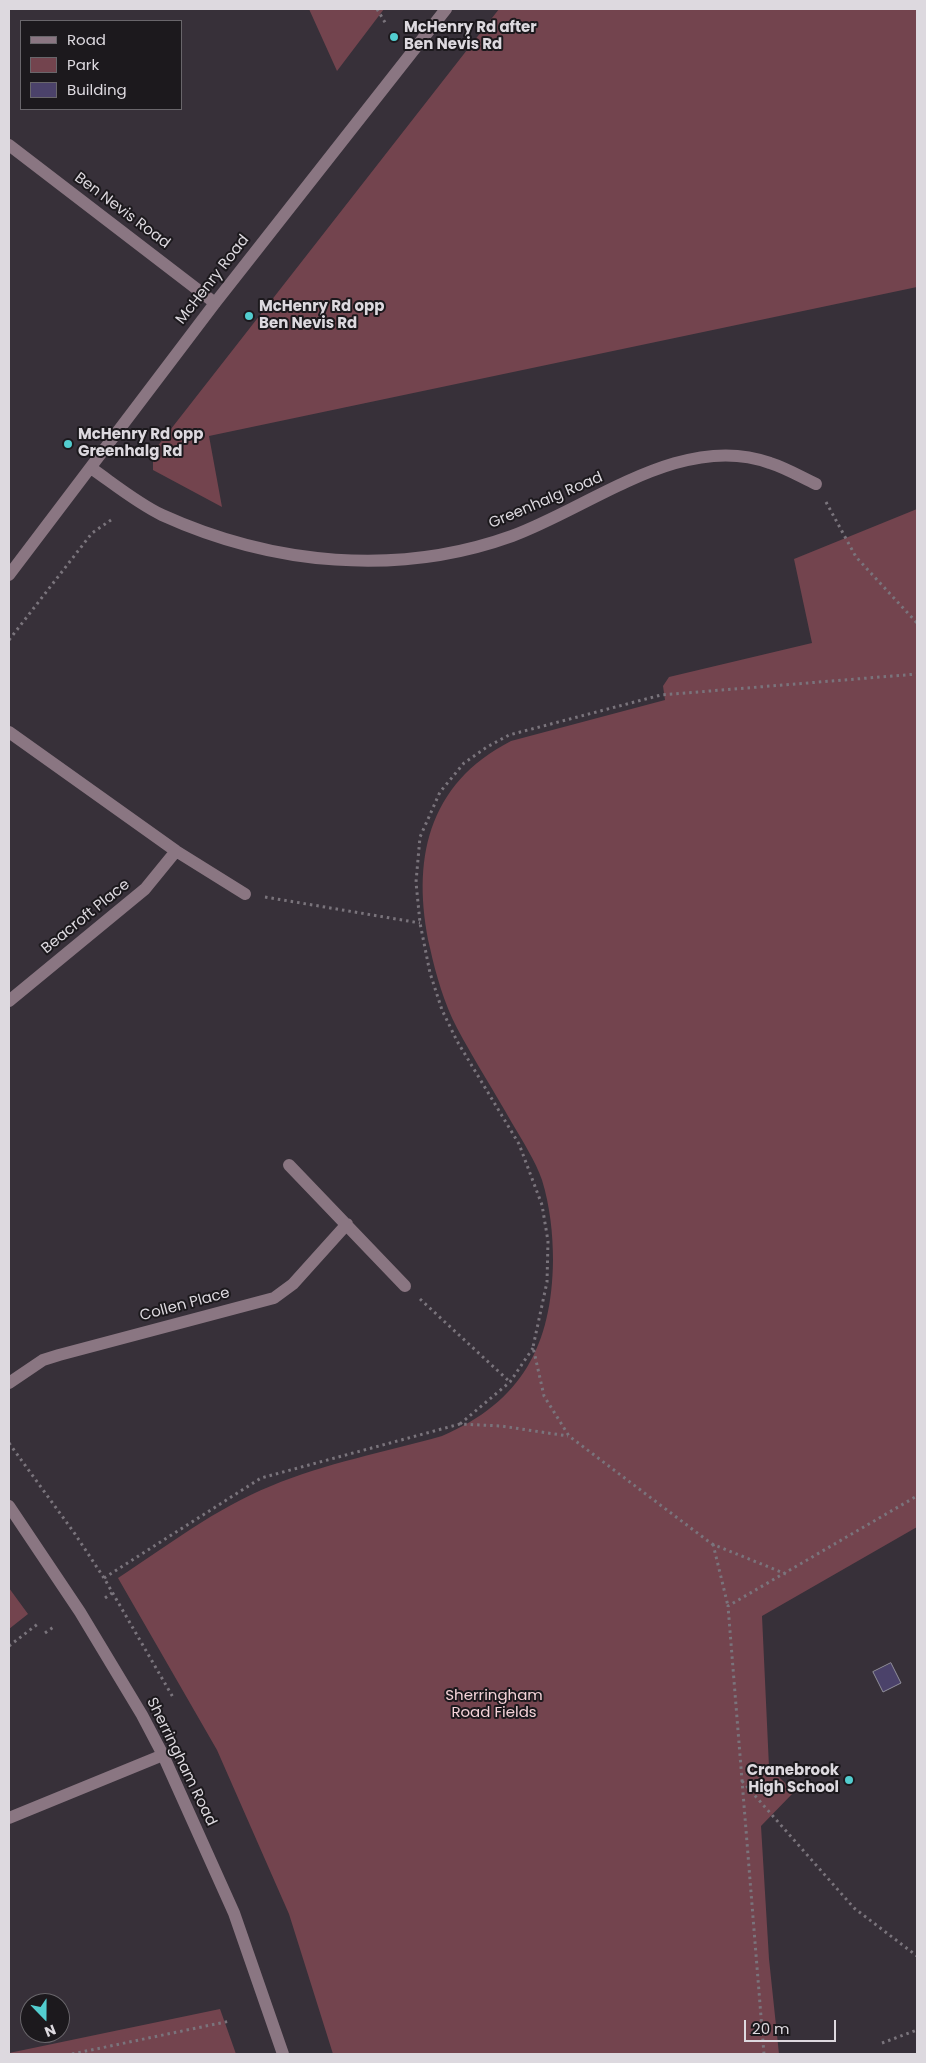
<!DOCTYPE html>
<html>
<head>
<meta charset="utf-8">
<style>
  body { margin:0 }
  #map { position:relative; width:926px; height:2063px; overflow:hidden; background:#373039; font-family:Poppins,sans-serif }
  canvas { display:block }
  .frame { position:absolute; inset:0; border:10px solid #ddd9df; pointer-events:none }
  .legend { position:absolute; left:20px; top:20px; width:162px; height:90px; box-sizing:border-box; background:#1c191d; border:1px solid #69666b; margin:0; padding:6px 9px; list-style:none; font-size:15px; color:#ddd9df }
  .legend li { display:flex; align-items:center; gap:10px; height:25px }
  .legend b { width:25px; border:1px solid #69666b }
  .north { position:absolute; left:20px; top:1993px; width:50px; height:50px; box-sizing:border-box; background:#1c191d; border:1px solid #69666b; border-radius:50%; rotate:158deg; font-size:14px; font-weight:700; line-height:20px; text-align:center; color:#ddd9df }
  .north::after { content:''; display:block; margin:auto; width:18px; height:22px; background:#52cdcf; clip-path:polygon(50% 0,100% 100%,50% 72%,0 100%) }
  .scale { position:absolute; left:744px; top:2020px; width:92px; height:22px; box-sizing:border-box; border:2px solid #ddd9df; border-top:0; padding-left:6px; font-size:15px; line-height:18px; white-space:nowrap; color:#ddd9df; -webkit-text-stroke:4px #1c191d; paint-order:stroke }
</style>
</head>
<body>
<div id="map">
<canvas width="926" height="2063"></canvas>
<div class="frame"></div>
<ul class="legend">
<li><b style="height:6px;background:#8a7682"></b>Road</li>
<li><b style="height:14px;background:#73444e"></b>Park</li>
<li><b style="height:14px;background:#4b426a"></b>Building</li>
</ul>
<div class="north">N</div>
<div class="scale">20 m</div>
</div>
<script>
const ctx = document.querySelector('canvas').getContext('2d');
ctx.lineJoin = 'round';
function fillPath(path, color) { ctx.fillStyle = color; ctx.fill(path, 'evenodd'); }
function strokePath(path, color, width, dash) { ctx.strokeStyle = color; ctx.lineWidth = width; ctx.lineCap = dash ? 'butt' : 'round'; ctx.setLineDash(dash || []); ctx.stroke(path); }
function drawText(font, color, halo, rows, align = 'center') {
  ctx.font = font + ' Poppins,sans-serif'; ctx.lineWidth = 4; ctx.setLineDash([]); ctx.textBaseline = 'middle'; ctx.strokeStyle = halo; ctx.fillStyle = color; for (const [text, x, y, turn = 0] of rows) {
    ctx.save(); ctx.translate(x, y); ctx.rotate((+turn || 0) * Math.PI / 180); ctx.textAlign = isNaN(turn) ? turn : align; if (halo) ctx.strokeText(text, 0, 0); ctx.fillText(text, 0, 0); ctx.restore();
  }
}
fillPath(new Path2D(`
  M 309,9 L 384,9 L 337,71 Z
  M 499,9 L 917,9 L 917,287 L 209,436 L 222,507 L 153,470 L 153,452 Z
  M 917,509 L 917,1527 L 762,1616 L 769,1767 L 794,1792 L 761,1826 L 769,1959 L 779,2054 L 333,2054 L 289,1914 L 217,1750 L 118,1578 C 167,1546 216,1508 271,1486 C 325,1463 386,1452 442,1436 C 522,1402 552,1345 553,1260 C 553,1234 550,1206 542,1180 C 535,1160 523,1142 512,1123 C 494,1091 474,1060 457,1028 C 444,1003 436,975 430,948 C 411,861 427,784 511,741 L 665,700 L 663,686 L 669,677 L 812,643 L 794,559 Z
  M 9,1588 L 28,1614 L 9,1629 Z
  M 220,2009 L 236,2054 L 9,2054 L 9,2053 Z`), '#73444e');
const building = new Path2D(`
  M 891,1663 L 901,1683 L 883,1692 L 873,1672 Z`);
fillPath(building, '#4b426a');
strokePath(building, '#918f9b', 1);
strokePath(new Path2D(`
  M 377,9 L 386,24
  M 826,502 L 856,557 L 917,623
  M 9,640 L 92,533 L 111,520
  M 265,897 L 420,923
  M 420,1299 L 510,1382
  M 460,1424 L 510,1382 L 533,1348
  M 9,1443 L 75,1534 L 104,1578 L 174,1699
  M 713,1544 L 728,1606
  M 786,1574 L 712,1544 L 569,1436 L 544,1396 L 533,1347 L 547,1282 L 548,1241 L 542,1205 L 519,1144 L 457,1041 L 442,1010 L 430,973 L 420,923 L 416,882 L 420,837 L 440,792 L 464,763 L 487,747 L 509,735 L 661,695 L 917,674
  M 104,1578 L 261,1478 L 460,1424 L 501,1426 L 568,1436
  M 105,1598 L 112,1593
  M 45,1633 L 55,1626
  M 9,1646 L 39,1623
  M 742,1781 L 854,1908 L 917,1956
  M 882,2043 L 917,2030
  M 72,2054 L 230,2021
  M 764,2054 L 728,1606 L 917,1496`), '#7a747c', 3, [2.5, 4]);
strokePath(new Path2D(`
  M 9,145 L 215,303
  M 91,468 C 114,484 137,503 162,515 C 272,565 398,577 512,536 C 591,507 683,431 770,463 C 786,468 801,477 816,484
  M 9,575 L 215,303 L 446,9
  M 9,732 L 176,851 L 245,894
  M 9,1001 L 145,889 L 176,851
  M 289,1165 L 405,1286
  M 9,1383 L 43,1360 L 59,1355 L 274,1298 L 293,1284 L 347,1224
  M 9,1506 L 80,1612 L 142,1715 L 163,1755 L 234,1913 L 283,2054
  M 9,1818 L 163,1755`), '#8a7682', 12);
for (const [x, y, r, color] of [
  [394,37,5,"#52cdcf"],
  [249,316,5,"#52cdcf"],
  [68,444,5,"#52cdcf"],
  [849,1780,5,"#52cdcf"]
]) { const dot = new Path2D(); dot.arc(x, y, r, 0, 2 * Math.PI); ctx.fillStyle = color; ctx.fill(dot); strokePath(dot, '#1c191d', 2); }
drawText('bold 15px', '#ddd9df', '#1c191d', [
  ["McHenry Rd after",404,28],
  ["Ben Nevis Rd",404,45],
  ["McHenry Rd opp",259,307],
  ["Ben Nevis Rd",259,324],
  ["McHenry Rd opp",78,435],
  ["Greenhalg Rd",78,452],
  ["Cranebrook",839,1771,"right"],
  ["High School",839,1788,"right"]
], 'left');
drawText('15px', '#ddd9df', '#1c191d', [
  ["Ben Nevis Road",122,211,37],
  ["McHenry Road",213,280,-52],
  ["Greenhalg Road",546,501,-23],
  ["Beacroft Place",86,917,-39],
  ["Collen Place",185,1305,-15],
  ["Sherringham Road",181,1762,64]
]);
drawText('15px', '#f5d3d9', '#1c191d', [
  ["Sherringham",494,1696],
  ["Road Fields",494,1713]
]);
</script>
</body>
</html>
